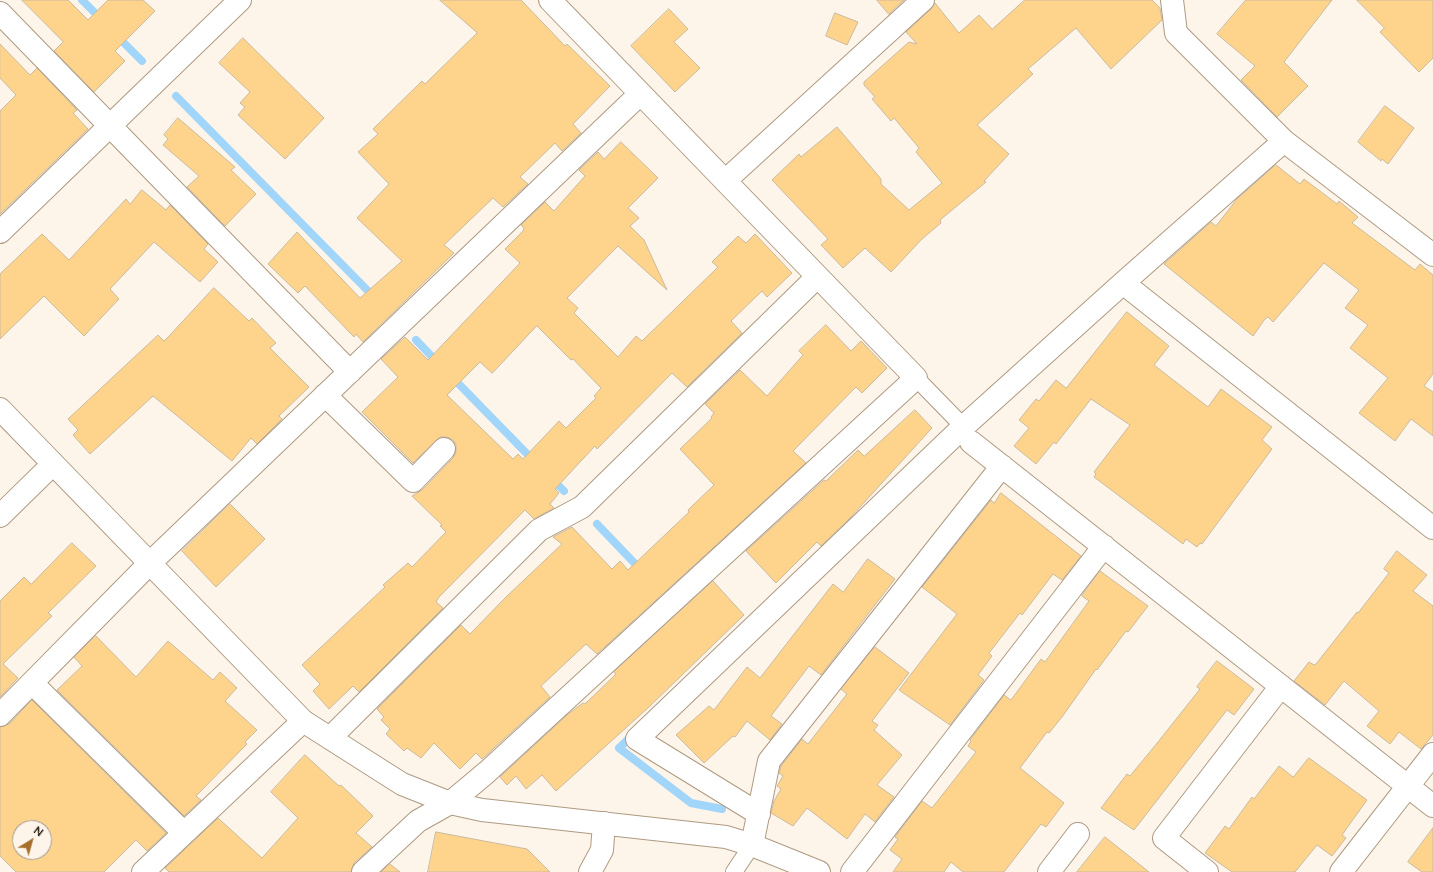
<!DOCTYPE html>
<html>
<head>
<meta charset="utf-8">
<style>
  body { margin:0 }
  #map { position:relative; width:1433px; height:872px; overflow:hidden; background:#fef5ea; font-family:Lato,sans-serif }
  canvas { display:block }
  .north { position:absolute; left:12px; top:820px; width:40px; height:40px; box-sizing:border-box; background:#fef5ea; border:1px solid #a0988e; border-radius:50%; rotate:37deg; font-size:11px; font-weight:700; line-height:16px; text-align:center; color:#130c04 }
  .north::after { content:''; display:block; margin:auto; width:14px; height:18px; background:#a66e2b; clip-path:polygon(50% 0,100% 100%,50% 72%,0 100%) }
</style>
</head>
<body>
<div id="map">
<canvas width="1433" height="872"></canvas>
<div class="north">N</div>
</div>
<script>
const ctx = document.querySelector('canvas').getContext('2d');
ctx.lineJoin = 'round';
function strokePath(path, color, width, dash) { ctx.strokeStyle = color; ctx.lineWidth = width; ctx.lineCap = dash ? 'butt' : 'round'; ctx.setLineDash(dash || []); ctx.stroke(path); }
function fillPath(path, color) { ctx.fillStyle = color; ctx.fill(path, 'evenodd'); }
strokePath(new Path2D(`
  M 82,0 L 102,20
  M 117,36 L 142,61
  M 176,96 L 375,298
  M 416,340 L 439,364
  M 451,376 L 534,461
  M 551,478 L 564,491
  M 597,524 L 642,571
  M 635,733 L 619,748 L 691,803 L 722,809`), '#a1d6fa', 8);
const building = new Path2D(`
  M 22,0 L 68,0 L 88,20 L 108,0 L 143,0 L 155,11 L 115,51 L 125,61 L 94,92 L 54,51 L 63,42 Z
  M 440,0 L 521,0 L 565,46 L 567,44 L 610,86 L 573,124 L 581,133 L 562,151 L 555,143 L 520,177 L 528,184 L 503,207 L 493,198 L 444,245 L 454,253 L 363,342 L 356,334 L 354,337 L 305,286 L 298,293 L 268,264 L 297,232 L 360,298 L 402,261 L 357,218 L 389,184 L 358,152 L 378,134 L 373,129 L 422,81 L 425,84 L 477,33 Z
  M 877,0 L 904,0 L 889,14 Z
  M 1025,0 L 1152,0 L 1160,8 L 1162,20 L 1111,69 L 1076,28 L 1028,69 L 1033,74 L 977,125 L 1009,154 L 984,181 L 986,182 L 940,220 L 941,223 L 922,239 L 891,272 L 865,248 L 843,268 L 821,245 L 828,239 L 772,180 L 799,154 L 801,157 L 837,127 L 881,179 L 881,184 L 909,210 L 942,183 L 916,152 L 919,148 L 894,118 L 891,121 L 872,99 L 875,97 L 864,85 L 864,82 L 909,42 L 917,44 L 906,32 L 931,9 L 935,3 L 959,33 L 979,15 L 992,29 Z
  M 1246,0 L 1332,0 L 1284,62 L 1308,86 L 1277,117 L 1241,80 L 1255,66 L 1217,34 Z
  M 1357,0 L 1433,0 L 1433,58 L 1419,72 L 1380,32 L 1384,28 Z
  M 669,9 L 688,29 L 674,42 L 700,68 L 675,92 L 631,46 Z
  M 835,13 L 858,22 L 847,45 L 826,36 Z
  M 243,38 L 324,118 L 285,159 L 238,115 L 245,107 L 240,103 L 250,92 L 219,63 Z
  M 0,44 L 30,75 L 37,68 L 77,110 L 73,113 L 88,129 L 0,214 L 0,111 L 16,95 L 0,78 Z
  M 1385,106 L 1414,128 L 1388,164 L 1382,159 L 1381,161 L 1358,142 Z
  M 178,118 L 235,167 L 231,170 L 256,194 L 225,226 L 187,187 L 199,176 L 163,145 L 168,139 L 164,135 Z
  M 621,142 L 658,178 L 628,208 L 639,218 L 630,226 L 644,240 L 667,290 L 618,246 L 567,298 L 578,308 L 574,313 L 618,357 L 636,336 L 642,341 L 718,267 L 712,262 L 738,236 L 746,243 L 755,234 L 792,273 L 767,297 L 762,291 L 731,321 L 742,333 L 687,387 L 672,373 L 597,449 L 595,446 L 555,489 L 559,493 L 550,504 L 554,508 L 534,519 L 525,510 L 439,597 L 436,602 L 443,608 L 359,692 L 353,686 L 329,709 L 313,691 L 320,684 L 302,665 L 385,587 L 383,585 L 408,563 L 412,567 L 446,532 L 440,526 L 442,525 L 412,496 L 422,490 L 453,458 L 456,452 L 456,445 L 453,440 L 447,437 L 440,437 L 413,463 L 362,412 L 398,377 L 381,359 L 405,337 L 428,360 L 520,263 L 505,249 L 523,231 L 524,228 L 521,225 L 545,202 L 554,211 L 585,176 L 579,170 L 598,152 L 604,159 ZM 537,326 L 571,360 L 573,359 L 601,388 L 594,396 L 596,398 L 566,428 L 559,421 L 523,459 L 518,454 L 513,459 L 447,395 L 480,362 L 492,373 Z
  M 1276,165 L 1300,184 L 1304,179 L 1337,204 L 1339,201 L 1358,217 L 1352,223 L 1415,270 L 1420,264 L 1433,275 L 1433,374 L 1424,386 L 1433,392 L 1433,436 L 1411,419 L 1395,441 L 1359,413 L 1388,378 L 1350,348 L 1368,325 L 1345,308 L 1359,290 L 1324,263 L 1273,322 L 1268,317 L 1265,319 L 1253,336 L 1164,264 L 1211,222 L 1216,226 L 1237,199 Z
  M 142,190 L 166,210 L 170,205 L 208,244 L 204,249 L 218,262 L 200,282 L 154,242 L 110,289 L 119,299 L 84,336 L 44,296 L 0,339 L 0,274 L 42,234 L 69,260 L 126,199 L 130,204 Z
  M 214,288 L 249,321 L 252,318 L 276,343 L 270,348 L 309,387 L 279,416 L 282,419 L 257,444 L 251,438 L 232,461 L 153,396 L 90,454 L 73,435 L 78,430 L 68,419 L 158,335 L 164,341 Z
  M 1127,312 L 1169,346 L 1154,365 L 1208,407 L 1221,389 L 1272,427 L 1262,440 L 1272,449 L 1202,544 L 1200,543 L 1197,547 L 1186,539 L 1183,544 L 1094,477 L 1096,474 L 1094,472 L 1130,425 L 1091,399 L 1056,444 L 1054,442 L 1036,464 L 1014,446 L 1029,428 L 1019,420 L 1036,399 L 1039,401 L 1056,380 L 1066,388 Z
  M 826,325 L 851,351 L 861,341 L 887,368 L 862,393 L 856,387 L 793,451 L 806,463 L 597,654 L 586,644 L 541,686 L 550,697 L 482,759 L 476,753 L 460,769 L 434,743 L 421,758 L 407,748 L 404,751 L 386,734 L 390,729 L 381,720 L 384,717 L 377,709 L 461,625 L 470,634 L 506,597 L 562,544 L 553,537 L 572,527 L 612,569 L 620,561 L 628,570 L 689,512 L 688,510 L 714,485 L 680,449 L 712,418 L 711,417 L 714,413 L 705,404 L 740,370 L 767,396 L 803,355 L 799,351 Z
  M 915,410 L 932,428 L 850,518 L 821,546 L 817,542 L 776,583 L 746,551 L 824,480 L 826,481 L 858,450 L 864,456 Z
  M 1001,493 L 1081,556 L 1062,580 L 1053,574 L 1022,615 L 1020,613 L 989,653 L 992,656 L 978,675 L 984,680 L 950,725 L 899,690 L 957,614 L 922,587 L 991,500 L 994,503 Z
  M 230,504 L 265,539 L 216,587 L 182,551 Z
  M 72,543 L 96,566 L 48,613 L 52,616 L 3,664 L 18,678 L 0,697 L 0,601 L 24,577 L 31,584 Z
  M 1397,551 L 1427,575 L 1413,591 L 1433,606 L 1433,735 L 1421,749 L 1399,732 L 1390,744 L 1367,726 L 1379,711 L 1344,681 L 1325,705 L 1294,681 L 1309,662 L 1314,665 L 1316,664 L 1357,612 L 1358,613 L 1389,573 L 1384,569 Z
  M 868,559 L 895,579 L 821,675 L 809,666 L 771,716 L 782,724 L 770,740 L 747,721 L 735,737 L 733,736 L 704,763 L 676,735 L 709,706 L 714,710 L 747,667 L 760,678 L 833,584 L 843,592 Z
  M 1100,571 L 1148,606 L 1128,632 L 1126,631 L 1097,670 L 1096,669 L 1062,717 L 1049,733 L 1047,732 L 1020,768 L 1064,803 L 1046,827 L 1041,824 L 1004,872 L 963,872 L 951,862 L 944,872 L 893,872 L 902,859 L 890,850 L 898,839 L 895,837 L 922,801 L 932,808 L 976,752 L 968,746 L 971,741 L 970,740 L 1004,695 L 1011,700 L 1041,659 L 1045,662 L 1089,601 L 1082,596 Z
  M 713,581 L 744,615 L 649,707 L 556,791 L 542,775 L 526,789 L 516,776 L 507,785 L 500,777 L 567,715 L 583,703 L 585,704 L 616,674 L 614,672 Z
  M 96,636 L 136,677 L 168,641 L 213,680 L 220,672 L 237,688 L 225,701 L 257,730 L 245,742 L 247,744 L 196,796 L 201,800 L 184,816 L 57,690 L 82,666 L 74,657 Z
  M 875,647 L 909,673 L 872,721 L 878,725 L 874,730 L 902,755 L 877,785 L 894,797 L 875,822 L 865,814 L 847,839 L 807,808 L 793,826 L 771,813 L 774,801 L 781,789 L 777,786 L 783,776 L 779,773 L 781,766 L 802,739 L 808,744 L 847,694 L 841,689 Z
  M 1217,661 L 1254,689 L 1234,715 L 1227,710 L 1134,830 L 1101,808 L 1127,774 L 1130,776 L 1158,742 L 1200,689 L 1197,687 Z
  M 32,700 L 166,833 L 147,851 L 136,840 L 104,872 L 16,872 L 0,856 L 0,727 L 9,724 ZM 20,828 L 44,828 L 44,852 L 20,852 Z
  M 305,755 L 339,786 L 341,785 L 373,816 L 356,833 L 372,847 L 354,863 L 351,872 L 169,872 L 165,868 L 218,818 L 262,858 L 298,818 L 271,792 Z
  M 1309,758 L 1367,800 L 1342,835 L 1346,838 L 1332,856 L 1317,845 L 1295,872 L 1232,872 L 1205,853 L 1225,826 L 1229,829 L 1252,797 L 1254,799 L 1279,766 L 1293,777 Z
  M 1433,828 L 1433,872 L 1422,872 L 1408,862 Z
  M 436,832 L 527,849 L 550,872 L 428,872 Z
  M 1105,837 L 1149,872 L 1077,872 Z
  M 390,864 L 400,872 L 381,872 Z`);
fillPath(building, '#fed48d');
strokePath(building, '#caba9e', 1);
const lane = new Path2D(`
  M 916,378 L 956,419 L 968,437
  M 734,872 L 752,845`);
const street = new Path2D(`
  M 1172,0 L 1176,33 L 1284,141 L 1433,255
  M 0,13 L 350,372
  M 725,181 L 923,0
  M 0,232 L 240,0
  M 1123,283 L 1433,528
  M 325,395 L 413,481 L 444,449
  M 971,442 L 1433,806
  M 0,516 L 53,464
  M 32,683 L 184,833
  M 0,715 L 150,563 L 640,94
  M 330,738 L 539,530 L 582,507 L 817,277
  M 759,814 L 637,739 L 962,428 L 1123,283 L 1284,141
  M 752,845 L 769,761 L 1002,466
  M 143,872 L 303,721
  M 363,872 L 418,821 L 450,803 L 487,772 L 916,378 L 550,0
  M 590,872 L 602,850 L 604,823
  M 852,872 L 1104,546
  M 1049,872 L 1078,834
  M 1207,872 L 1164,838 L 1281,686
  M 1341,872 L 1433,754`);
const secondary = new Path2D(`
  M 0,409 L 303,721 L 402,784 L 450,803 L 482,810 L 726,837 L 752,845 L 819,872`);
strokePath(lane, '#ae9a82', 18);
strokePath(street, '#ae9a82', 24);
strokePath(secondary, '#ae9a82', 24);
strokePath(lane, '#fff', 16);
strokePath(street, '#fff', 22);
strokePath(secondary, '#fff', 22);
</script>
</body>
</html>
